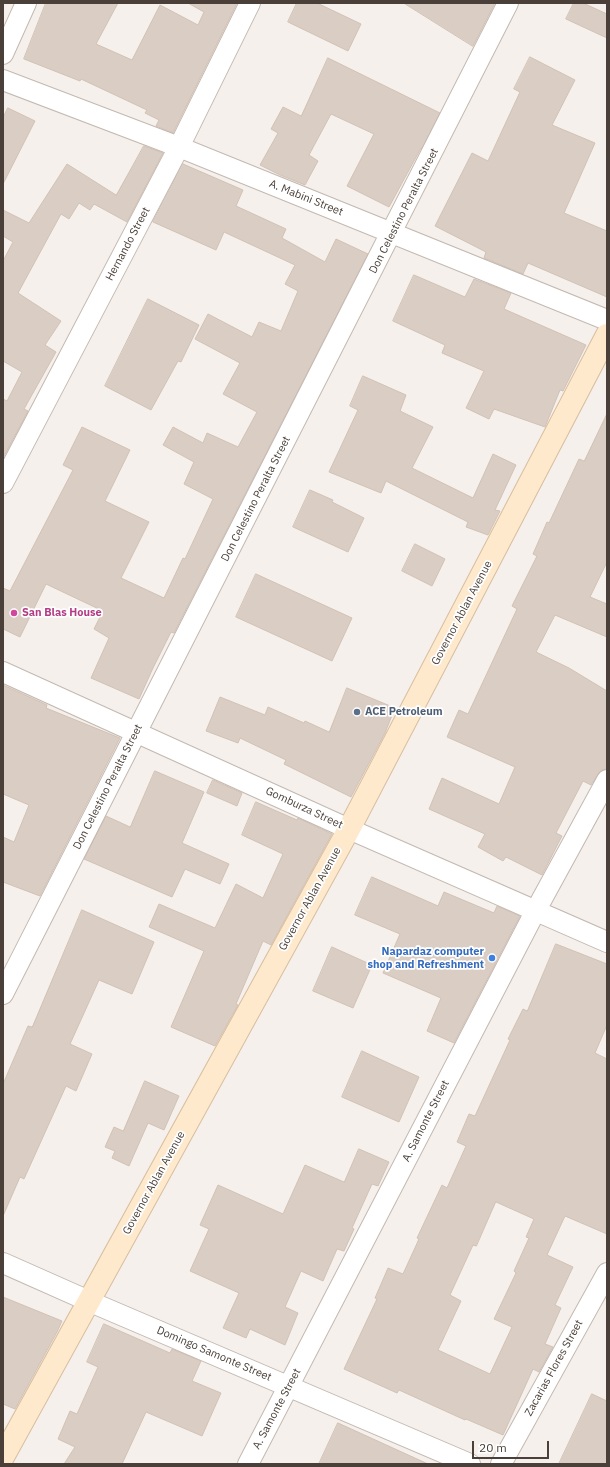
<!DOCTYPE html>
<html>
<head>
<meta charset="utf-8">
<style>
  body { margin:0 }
  #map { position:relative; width:610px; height:1467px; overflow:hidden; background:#f5f0eb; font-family:"IBM Plex Sans",sans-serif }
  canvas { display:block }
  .frame { position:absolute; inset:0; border:4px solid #4a4039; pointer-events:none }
  .scale { position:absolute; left:472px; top:1441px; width:77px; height:18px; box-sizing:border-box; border:2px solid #4a4039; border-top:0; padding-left:5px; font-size:12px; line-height:14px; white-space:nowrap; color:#4a4039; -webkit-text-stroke:3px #fff; paint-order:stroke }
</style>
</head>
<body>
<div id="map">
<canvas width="610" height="1467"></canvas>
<div class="frame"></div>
<div class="scale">20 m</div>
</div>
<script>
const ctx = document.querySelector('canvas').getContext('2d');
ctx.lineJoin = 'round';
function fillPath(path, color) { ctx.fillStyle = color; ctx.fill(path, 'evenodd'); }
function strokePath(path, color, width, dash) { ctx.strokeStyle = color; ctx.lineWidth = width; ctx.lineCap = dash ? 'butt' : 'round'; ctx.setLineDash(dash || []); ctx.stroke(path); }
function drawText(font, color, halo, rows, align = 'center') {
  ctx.font = font + ' "IBM Plex Sans",sans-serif'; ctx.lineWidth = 3.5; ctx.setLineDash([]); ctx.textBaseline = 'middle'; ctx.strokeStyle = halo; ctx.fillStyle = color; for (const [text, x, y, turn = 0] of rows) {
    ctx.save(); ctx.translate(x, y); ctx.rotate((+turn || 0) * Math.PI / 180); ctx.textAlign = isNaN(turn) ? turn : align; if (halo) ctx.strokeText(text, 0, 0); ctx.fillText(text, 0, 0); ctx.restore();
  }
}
const building = new Path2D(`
  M 46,3 L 118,3 L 96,44 L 132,60 L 160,5 L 198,25 L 204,12 L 188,3 L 237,3 L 173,133 L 156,126 L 159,120 L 145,113 L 147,110 L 81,79 L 80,81 L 24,59 Z
  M 297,3 L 317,3 L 361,24 L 348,51 L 288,22 Z
  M 404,3 L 495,3 L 473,46 Z
  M 574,3 L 583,3 L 607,14 L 607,38 L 566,19 Z
  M 530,57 L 575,80 L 552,125 L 595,143 L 564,213 L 607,231 L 607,297 L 528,263 L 523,274 L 484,258 L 486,252 L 435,226 L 472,153 L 488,161 L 520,92 L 514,89 Z
  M 328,58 L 440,113 L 422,149 L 421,148 L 389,207 L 347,186 L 374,134 L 331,114 L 309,155 L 318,161 L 305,185 L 280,175 L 260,165 L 278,133 L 271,129 L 283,107 L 301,116 Z
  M 8,108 L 35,121 L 3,184 L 3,118 Z
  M 144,146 L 163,153 L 127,222 L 94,204 L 90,210 L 79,203 L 69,219 L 61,214 L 18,293 L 61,321 L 45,345 L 56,352 L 24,409 L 28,411 L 3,458 L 3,399 L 7,401 L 22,372 L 3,361 L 3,261 L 13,242 L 3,236 L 3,210 L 29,223 L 67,164 L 116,195 Z
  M 183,164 L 243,190 L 236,206 L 286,229 L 282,238 L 325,262 L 336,239 L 368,254 L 174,633 L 171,632 L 153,668 L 139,699 L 91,678 L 109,638 L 94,629 L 103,611 L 46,584 L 20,637 L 3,629 L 3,588 L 10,591 L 73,470 L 63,465 L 82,427 L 130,450 L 105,501 L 149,522 L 121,578 L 164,598 L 183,558 L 185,559 L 213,499 L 184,484 L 194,462 L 163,445 L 173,427 L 203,443 L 207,433 L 238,447 L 257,412 L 223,394 L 240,363 L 195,339 L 208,314 L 252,337 L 259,322 L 281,331 L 298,291 L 285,284 L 295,265 L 224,232 L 216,250 L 153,222 Z
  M 414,275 L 465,297 L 474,279 L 511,293 L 504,309 L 586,345 L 563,391 L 560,390 L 545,427 L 494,409 L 489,419 L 466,408 L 484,371 L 442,353 L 445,345 L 393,321 Z
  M 148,299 L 199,325 L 181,362 L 178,361 L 151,410 L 105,386 Z
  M 363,376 L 406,395 L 400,411 L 433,427 L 412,468 L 473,498 L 493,454 L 516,465 L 495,510 L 500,511 L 488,535 L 466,527 L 468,522 L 386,481 L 381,493 L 329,472 L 358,410 L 350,406 Z
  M 607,414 L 607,562 L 590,597 L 607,604 L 607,637 L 555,615 L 536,652 L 569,668 L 607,691 L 607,769 L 601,770 L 591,785 L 583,781 L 556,833 L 562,836 L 542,875 L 506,857 L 503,861 L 478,847 L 485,834 L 429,809 L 442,778 L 499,804 L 515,767 L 447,737 L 459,710 L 468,714 L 517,609 L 512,606 L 537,556 L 533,554 L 547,522 L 549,523 L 579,459 L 584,461 Z
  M 310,490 L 333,500 L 332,502 L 364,518 L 348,552 L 293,527 Z
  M 415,544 L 445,559 L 432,586 L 402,571 Z
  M 256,574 L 352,618 L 332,661 L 236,617 Z
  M 3,685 L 47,705 L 46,708 L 120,738 L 40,896 L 3,882 L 3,837 L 14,842 L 29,805 L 3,794 Z
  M 347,688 L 395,708 L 385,733 L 351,797 L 284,764 L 286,760 L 240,738 L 238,743 L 206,731 L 220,697 L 265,715 L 268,707 L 304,723 L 305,721 L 329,732 Z
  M 155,771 L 204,792 L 182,843 L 229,864 L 220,884 L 185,869 L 172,897 L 84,859 L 106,816 L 130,827 Z
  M 213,780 L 242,793 L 237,806 L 207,793 Z
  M 256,802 L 297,820 L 298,818 L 332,834 L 271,945 L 263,941 L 236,1004 L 238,1005 L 215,1046 L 171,1027 L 204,951 L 149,927 L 159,904 L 215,928 L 236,884 L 263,898 L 283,854 L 242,835 Z
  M 372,877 L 438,906 L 444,892 L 494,913 L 497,906 L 520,916 L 454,1043 L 427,1031 L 441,998 L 383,973 L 400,934 L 355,915 Z
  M 82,910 L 154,942 L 132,994 L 99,980 L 70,1044 L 92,1054 L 76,1091 L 66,1086 L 24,1179 L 20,1177 L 3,1216 L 3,1084 L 28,1026 L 32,1027 Z
  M 556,944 L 607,964 L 607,1025 L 595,1053 L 607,1059 L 607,1234 L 565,1216 L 547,1255 L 573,1267 L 555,1305 L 561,1308 L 545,1344 L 553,1347 L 539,1372 L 533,1369 L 503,1435 L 466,1419 L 465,1420 L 399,1390 L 397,1393 L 344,1369 L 377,1299 L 375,1298 L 388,1268 L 403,1274 L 419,1239 L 417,1238 L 442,1185 L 447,1188 L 466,1146 L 457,1142 L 469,1114 L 475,1116 L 510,1040 L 508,1039 L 523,1009 L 527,1011 ZM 496,1202 L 534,1219 L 526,1237 L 529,1238 L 514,1271 L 516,1273 L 494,1319 L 512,1327 L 490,1374 L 438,1350 L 461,1301 L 450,1295 L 473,1245 L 476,1246 Z
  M 332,947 L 372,965 L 353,1008 L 313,991 Z
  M 362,1051 L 419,1077 L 399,1122 L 342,1097 Z
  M 145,1081 L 179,1096 L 164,1130 L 148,1123 L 129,1166 L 112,1158 L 115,1151 L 105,1147 L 114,1127 L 123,1131 Z
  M 359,1149 L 389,1162 L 378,1186 L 372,1184 L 352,1228 L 354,1229 L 344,1251 L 337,1249 L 323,1281 L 301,1271 L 285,1307 L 298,1313 L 285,1345 L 250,1329 L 246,1338 L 223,1328 L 239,1293 L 190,1271 L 209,1229 L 200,1225 L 218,1185 L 283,1214 L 305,1165 L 344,1182 Z
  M 3,1297 L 62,1321 L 57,1332 L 15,1409 L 3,1404 Z
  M 104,1324 L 170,1353 L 172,1349 L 201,1361 L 192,1381 L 221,1393 L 202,1436 L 146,1412 L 122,1464 L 64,1464 L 75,1447 L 58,1439 L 70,1411 L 77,1414 L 98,1367 L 87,1362 Z
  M 592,1394 L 607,1401 L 607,1464 L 559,1464 Z
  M 338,1423 L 428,1464 L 319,1464 Z`);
fillPath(building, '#dacdc4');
strokePath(building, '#d2c1b4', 1);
const street = new Path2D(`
  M 3,54 L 26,3
  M 3,80 L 179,147 L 607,320
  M 3,483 L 179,147 L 250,3
  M 3,672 L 349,829 L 607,942
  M 3,994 C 170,663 342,335 508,3
  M 3,1263 L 100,1306 L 470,1464
  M 248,1464 L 536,910 L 607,780
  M 501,1464 L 607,1273`);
const secondary = new Path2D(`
  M 3,1457 L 349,829 L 607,335`);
strokePath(street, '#c4b9b1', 22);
strokePath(secondary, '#d8be9e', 24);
strokePath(street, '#fff', 20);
strokePath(secondary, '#fee9cd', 22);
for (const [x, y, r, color] of [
  [14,613,4,"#d1479c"],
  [357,712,4,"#5c6f8a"],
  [492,958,4,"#3f7fe0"]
]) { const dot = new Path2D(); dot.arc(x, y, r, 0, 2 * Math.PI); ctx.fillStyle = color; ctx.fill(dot); strokePath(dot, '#fff', 1.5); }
drawText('11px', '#4a4039', '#fff', [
  ["A. Mabini Street",306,198,22],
  ["Don Celestino Peralta Street",404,211,-63],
  ["Hernando Street",128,244,-62],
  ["Don Celestino Peralta Street",256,499,-63],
  ["Governor Ablan Avenue",462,613,-62],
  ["Don Celestino Peralta Street",108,787,-63],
  ["Gomburza Street",304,808,25],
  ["Governor Ablan Avenue",310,899,-61],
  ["A. Samonte Street",426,1121,-63],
  ["Governor Ablan Avenue",154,1183,-61],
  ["Domingo Samonte Street",214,1354,23],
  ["Zacarias Flores Street",554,1368,-61],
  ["A. Samonte Street",277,1409,-62]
]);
drawText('bold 11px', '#b23c85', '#fff', [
  ["San Blas House",22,613]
], 'left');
drawText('bold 11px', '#4e5e75', '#fff', [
  ["ACE Petroleum",365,712]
], 'left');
drawText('bold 11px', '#366cbe', '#fff', [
  ["Napardaz computer",484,952],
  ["shop and Refreshment",484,965]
], 'right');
</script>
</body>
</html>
